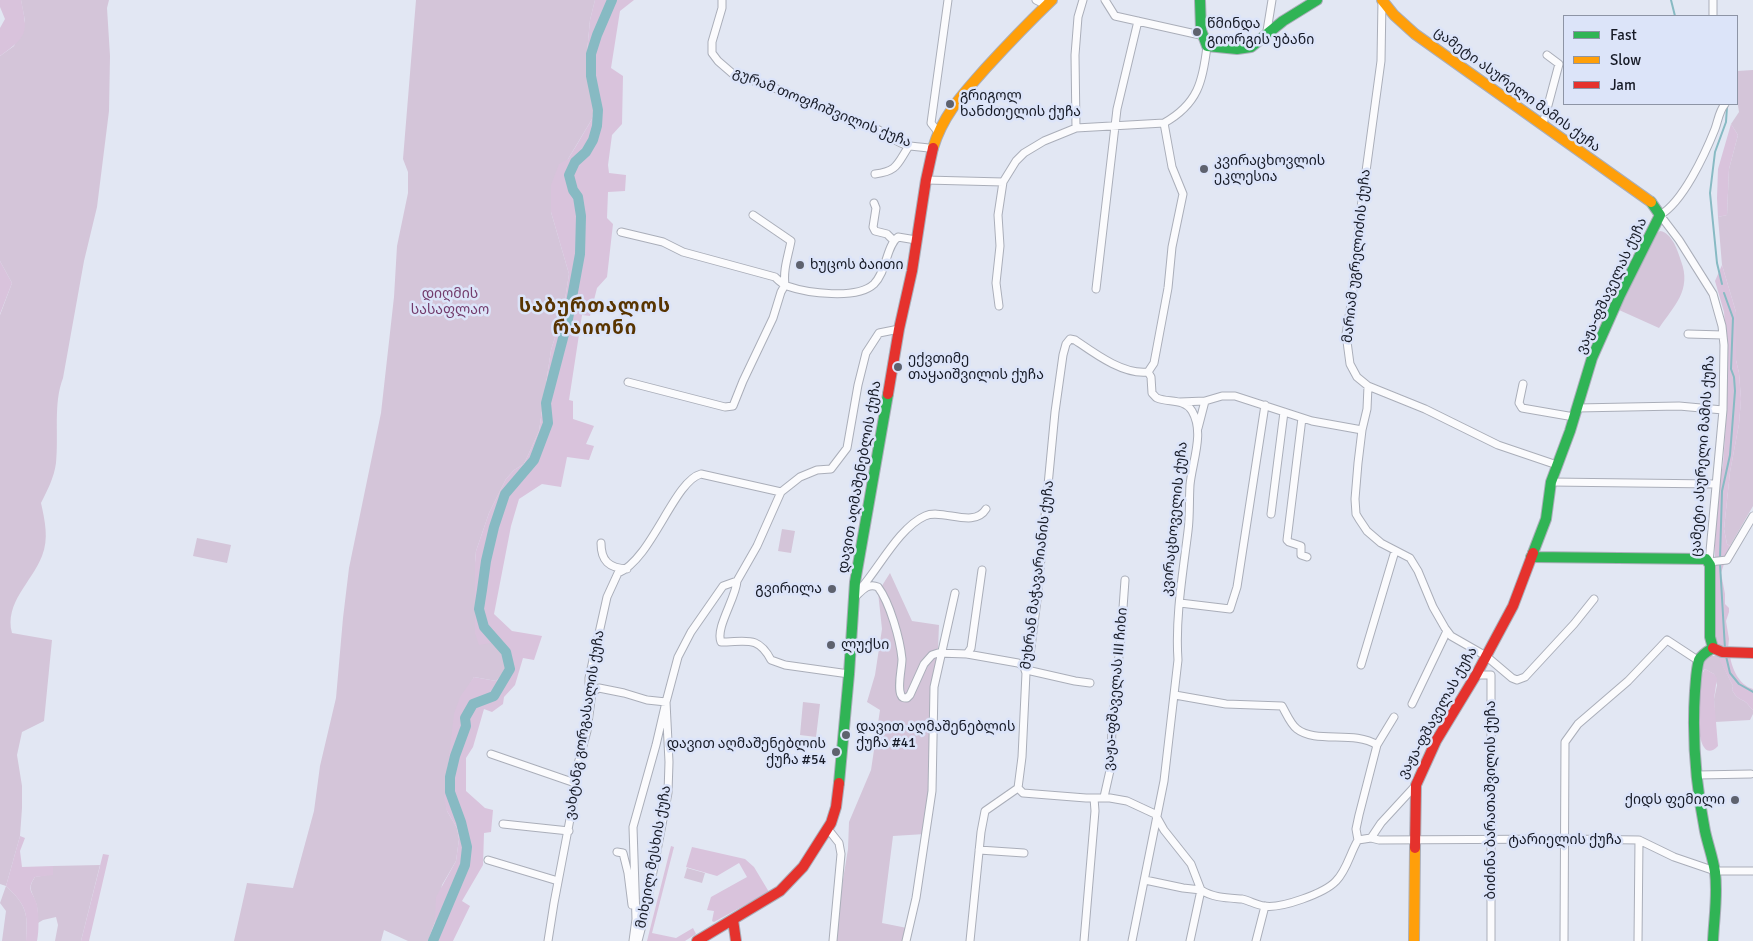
<!DOCTYPE html>
<html>
<head>
<meta charset="utf-8">
<style>
  body { margin:0 }
  #map { position:relative; width:1753px; height:941px; overflow:hidden; background:#e2e7f3; font-family:Signika,sans-serif }
  canvas { display:block }
  .legend { position:absolute; left:1563px; top:15px; width:175px; height:90px; box-sizing:border-box; background:#dce4f9; border:1px solid #8d94a5; margin:0; padding:6px 9px; list-style:none; font-size:15px; color:#171b27 }
  .legend li { display:flex; align-items:center; gap:10px; height:25px }
  .legend b { width:25px; border:1px solid #8d94a5 }
</style>
</head>
<body>
<div id="map">
<canvas width="1753" height="941"></canvas>
<ul class="legend">
<li><b style="height:6px;background:#30b455"></b>Fast</li>
<li><b style="height:6px;background:#ff9f0a"></b>Slow</li>
<li><b style="height:6px;background:#e5322d"></b>Jam</li>
</ul>
</div>
<script>
const ctx = document.querySelector('canvas').getContext('2d');
ctx.lineJoin = 'round';
function fillPath(path, color) { ctx.fillStyle = color; ctx.fill(path, 'evenodd'); }
function strokePath(path, color, width, dash) { ctx.strokeStyle = color; ctx.lineWidth = width; ctx.lineCap = dash ? 'butt' : 'round'; ctx.setLineDash(dash || []); ctx.stroke(path); }
function drawText(font, color, halo, rows, align = 'center') {
  ctx.font = font + ' Signika,"Noto Sans Georgian",sans-serif'; ctx.lineWidth = 5; ctx.setLineDash([]); ctx.textBaseline = 'middle'; ctx.strokeStyle = halo; ctx.fillStyle = color; for (const [text, x, y, turn = 0] of rows) {
    ctx.save(); ctx.translate(x, y); ctx.rotate((+turn || 0) * Math.PI / 180); ctx.textAlign = isNaN(turn) ? turn : align; if (halo) ctx.strokeText(text, 0, 0); ctx.fillText(text, 0, 0); ctx.restore();
  }
}
fillPath(new Path2D(`
  M 21,0 L 109,0 L 107,8 L 110,56 L 109,111 L 97,207 L 84,261 L 63,378 C 53,404 59,435 56,463 C 54,478 47,491 41,503 C 45,521 49,539 42,556 C 32,582 4,603 12,633 L 52,640 L 44,721 L 22,732 L 17,755 L 22,786 L 22,808 L 20,836 L 6,886 C 27,906 28,913 26,941 L 2,941 L 6,911 L 0,903 L 6,886 L 0,884 L 0,315 L 12,283 L 0,261 L 0,56 L 14,46 L 25,21 Z
  M 416,0 L 595,0 L 590,20 L 586,63 L 594,109 L 592,119 L 568,159 L 551,212 L 569,274 L 563,312 L 551,350 L 539,431 L 524,464 L 514,470 L 506,479 L 489,513 L 476,551 L 475,563 L 475,633 L 496,636 L 504,643 L 506,670 L 496,681 L 474,677 L 469,686 L 453,736 L 445,783 L 447,811 L 457,828 L 459,839 L 456,861 L 442,885 L 435,922 L 428,941 L 408,941 L 384,930 L 381,941 L 234,941 L 247,883 L 293,888 L 314,811 L 320,766 L 336,698 L 343,618 L 349,568 L 381,413 L 394,297 L 397,246 L 408,193 L 408,172 L 403,159 Z
  M 1753,70 L 1753,506 L 1730,546 L 1727,544 L 1724,529 L 1730,472 L 1739,424 L 1741,399 L 1739,373 L 1736,360 L 1736,312 L 1722,265 L 1718,217 L 1727,215 L 1729,169 L 1738,135 L 1731,124 L 1739,112 L 1737,99 L 1737,71 Z
  M 1660,231 C 1667,232 1670,237 1674,243 C 1677,249 1679,255 1681,261 C 1692,290 1674,306 1659,328 L 1619,310 L 1654,235 Z
  M 782,529 L 795,531 L 791,553 L 778,551 Z
  M 197,538 L 231,545 L 227,563 L 193,556 Z
  M 890,573 L 912,621 L 939,625 L 932,791 L 925,834 L 893,836 L 882,923 L 907,928 L 904,941 L 833,941 L 848,849 L 849,822 L 871,770 L 880,710 L 867,702 L 875,675 L 882,629 L 878,592 Z
  M 1709,656 L 1720,656 L 1723,666 L 1733,686 L 1732,690 C 1736,697 1738,698 1744,701 C 1748,703 1750,708 1753,710 L 1753,714 L 1750,720 L 1715,722 L 1714,699 L 1717,685 L 1714,674 L 1705,669 L 1701,673 L 1704,660 Z
  M 803,702 L 820,704 L 816,737 L 800,735 Z
  M 100,865 L 81,941 L 55,941 L 58,925 L 56,917 L 43,920 L 38,923 C 38,917 38,909 36,903 C 32,890 27,889 35,877 L 53,874 L 53,866 Z
  M 687,868 L 705,873 L 702,883 L 684,878 Z`), '#d4c5d9');
fillPath(new Path2D(`
  M 0,0 L 21,0 C 28,33 28,36 0,56 L 0,28 L 5,19 L 0,7 Z
  M 595,0 L 634,0 L 620,11 L 611,68 L 623,76 L 622,124 L 612,135 L 608,165 L 609,173 L 626,175 L 625,191 L 608,192 L 607,218 L 613,224 L 607,277 L 597,288 L 590,316 L 582,315 L 569,400 L 573,401 L 573,419 L 594,426 L 586,444 L 594,446 L 589,460 L 567,457 L 561,487 L 542,484 L 519,499 L 511,526 L 494,614 L 512,631 L 542,636 L 534,660 L 523,658 L 515,685 L 504,697 L 503,704 L 492,712 L 484,709 L 473,747 L 466,758 L 466,791 L 485,808 L 493,810 L 491,832 L 484,833 L 483,865 L 462,901 L 470,906 L 453,941 L 428,941 L 435,922 L 436,897 L 456,861 L 459,839 L 457,828 L 447,811 L 444,798 L 454,714 L 460,697 L 474,677 L 496,681 L 506,670 L 504,643 L 496,637 L 492,643 L 479,645 L 475,633 L 475,563 L 476,551 L 489,513 L 506,479 L 514,470 L 524,464 L 539,431 L 551,350 L 563,312 L 569,274 L 551,212 L 551,185 L 559,164 L 568,159 L 576,146 L 592,119 L 594,109 L 586,63 L 590,20 Z
  M 1731,124 L 1738,135 L 1729,169 L 1727,215 L 1718,217 L 1717,198 L 1718,169 Z
  M 0,261 L 12,283 L 0,314 Z
  M 1722,265 L 1736,312 L 1736,360 L 1739,373 L 1741,399 L 1739,424 L 1730,472 L 1724,529 L 1727,544 L 1730,546 L 1721,573 L 1725,594 L 1725,604 L 1729,608 L 1729,612 L 1726,621 L 1729,639 L 1728,649 L 1717,646 L 1714,641 L 1715,542 L 1719,483 L 1723,465 L 1727,409 L 1726,336 L 1724,312 L 1715,281 Z
  M 1720,656 L 1730,656 C 1732,669 1739,685 1753,689 L 1753,710 C 1750,708 1748,703 1744,701 C 1738,698 1736,697 1732,690 L 1733,686 L 1720,661 Z
  M 1705,669 L 1714,674 L 1717,678 L 1714,699 L 1718,746 C 1692,773 1696,678 1705,669 Z
  M 20,836 L 25,838 L 20,851 L 22,867 L 53,866 L 53,875 L 35,877 C 25,891 34,892 37,905 C 39,917 39,930 37,941 L 26,941 C 28,913 27,906 6,886 Z
  M 671,846 L 674,847 L 652,933 L 676,938 L 693,928 L 696,934 L 685,941 L 647,941 Z
  M 692,847 L 745,859 L 754,867 L 769,892 L 714,922 L 712,921 L 714,911 L 707,910 L 711,897 L 747,877 L 739,863 L 717,876 L 686,867 Z
  M 103,854 L 109,855 L 89,941 L 81,941 Z`), '#d9c3dc');
strokePath(new Path2D(`
  M 1671,0 L 1675,16
  M 1722,284 L 1717,263 L 1710,193 L 1715,152 L 1726,122 L 1727,107
  M 1720,559 L 1722,491 L 1730,455 L 1735,391 L 1734,377 L 1731,369 L 1733,318 L 1724,293
  M 1720,564 L 1725,649
  M 1726,656 L 1730,673 L 1739,684 L 1753,692`), '#87bac3', 2);
strokePath(new Path2D(`
  M 433,941 L 465,865 L 467,847 L 461,822 L 450,792 L 450,777 L 455,756 L 466,726 L 465,718 L 473,704 L 494,696 L 510,669 L 506,652 L 484,627 L 479,609 L 482,590 L 486,561 L 494,527 L 505,494 L 534,460 L 548,423 L 546,403 L 568,319 L 580,254 L 581,216 L 578,197 L 573,190 L 569,175 L 575,162 L 586,152 L 593,140 L 597,126 L 598,110 L 591,76 L 591,54 L 597,35 L 612,0`), '#87bac3', 10);
const street = new Path2D(`
  M 722,0 L 722,8 L 712,42 L 712,53 L 718,61 L 733,74 L 780,90 L 857,124 C 883,126 889,141 909,146 C 917,147 925,147 933,149
  M 1036,0 L 1046,5
  M 1105,0 L 1115,16 L 1200,35
  M 1382,0 L 1381,61 L 1361,208 L 1352,299 L 1346,334 L 1350,364 L 1357,377 L 1368,386 L 1367,409 L 1362,430 L 1358,463 L 1355,499 L 1356,514 L 1359,519 L 1367,531 L 1381,543 L 1410,558 L 1418,571 L 1433,607 L 1445,628 L 1451,636 L 1486,656 L 1512,678 L 1517,680 L 1525,677 L 1574,624 L 1594,599
  M 1713,16 L 1713,0
  M 1266,37 L 1272,0
  M 1725,104 C 1719,111 1718,121 1715,129 C 1705,154 1683,202 1660,215 L 1679,240 L 1713,294 L 1722,326 L 1724,345 L 1723,410 L 1709,562 L 1727,560 L 1753,516
  M 1543,124 L 1559,64 L 1547,55
  M 1076,128 L 1075,55 L 1078,17 L 1083,0
  M 938,132 L 931,123 L 948,0
  M 875,174 C 898,171 897,164 909,146
  M 926,180 L 1003,182
  M 874,203 L 876,208 L 873,227 L 875,231 L 887,234 L 893,240
  M 621,232 L 663,242 L 683,252 L 775,277 C 778,280 782,284 787,286 C 807,293 857,300 874,284 C 887,271 886,246 898,237 L 916,240
  M 1096,289 L 1117,109 L 1138,21
  M 999,306 L 996,283 L 1000,246 L 998,215 L 1003,182 L 1016,161 L 1024,153 L 1044,141 L 1076,128 L 1164,123 C 1198,104 1203,81 1207,46
  M 1688,334 L 1723,335
  M 1148,372 L 1154,363 L 1168,288 L 1172,247 L 1183,194 L 1172,167 L 1164,123
  M 628,382 L 725,407 L 733,406 L 743,381 L 773,318 L 781,292 L 785,285 C 783,269 788,257 791,241 L 753,215
  M 1523,384 L 1519,403 L 1522,408 L 1574,417
  M 1368,386 L 1425,409 L 1498,445 L 1557,465
  M 1180,402 L 1205,401 L 1222,396 L 1235,396 L 1312,421 L 1362,430
  M 1577,408 L 1679,406 L 1723,410
  M 1302,418 L 1287,540 L 1289,542 L 1301,546 L 1301,555 L 1307,557
  M 1198,428 L 1205,401
  M 1551,482 L 1715,484
  M 1271,514 L 1284,412
  M 601,543 C 601,561 609,568 627,569
  M 737,581 C 736,598 715,628 721,642 C 746,642 758,635 771,660 L 785,665 L 849,674
  M 862,587 C 880,566 900,527 925,516 C 942,508 974,529 986,509
  M 853,599 C 861,592 867,582 878,587 C 890,603 900,639 902,659 C 902,668 897,687 901,695 C 902,698 904,698 907,698 L 910,695 L 924,664 L 932,655 L 938,653 L 967,654 L 1018,663 L 1031,671 L 1075,681 L 1090,683
  M 1180,603 L 1230,609 L 1237,587 L 1265,405
  M 967,654 L 971,648 L 982,570
  M 1361,665 L 1395,551
  M 1476,675 L 1491,675 L 1491,941
  M 592,692 L 599,688 L 624,693 L 647,700 L 666,702 L 656,745 L 633,827 L 636,919 L 633,941
  M 1175,695 L 1226,704 L 1282,706 C 1286,713 1291,725 1297,729 C 1316,744 1354,730 1377,745
  M 1412,704 L 1447,631
  M 491,754 L 575,783
  M 1698,775 L 1751,774
  M 1018,788 L 1022,757 L 1026,673 L 1024,667 L 1030,655 L 1037,600 L 1055,412 L 1063,355 L 1066,344 L 1070,339 L 1075,340 C 1094,353 1123,375 1148,372
  M 1018,788 L 1023,793 L 1086,798 L 1110,798 L 1127,801 L 1155,814 L 1164,830 L 1191,864 L 1201,890 C 1213,898 1228,898 1242,899 C 1250,901 1257,905 1264,906 C 1281,909 1325,893 1336,881 C 1347,870 1350,853 1358,840 L 1371,838 L 1381,823 L 1416,785
  M 1104,797 L 1111,766 L 1112,725 L 1121,636 L 1125,580
  M 503,824 L 569,831
  M 828,829 L 839,843 L 841,854 L 833,941
  M 1371,838 L 1379,840 L 1565,839 L 1639,840 L 1674,857 L 1715,871 L 1753,871
  M 1358,840 L 1356,829 L 1359,815 L 1377,745 L 1394,717
  M 979,850 L 1024,853
  M 617,852 L 623,853 L 628,873 L 632,905
  M 488,860 L 558,881
  M 1145,880 L 1183,888 L 1201,890 L 1190,941
  M 548,941 L 554,903 L 574,798 L 575,775 L 587,731 L 592,692 L 589,684 L 589,678 L 607,597 L 618,573 C 652,559 674,481 701,474 L 781,492
  M 638,941 L 645,914 L 668,793 L 669,762 L 666,702 L 678,657 L 691,632 L 723,586 L 737,581 L 757,546 L 781,492 L 800,477 L 817,470 L 831,469 L 847,448 L 858,385 L 866,353 L 879,333 L 899,329
  M 906,941 L 916,898 L 932,791 L 934,687 L 955,593
  M 970,941 L 981,832 L 985,811 L 1018,788
  M 1084,941 L 1095,811 L 1094,798
  M 1132,941 L 1164,781 L 1178,660 C 1175,618 1183,572 1188,531 C 1190,516 1189,501 1190,485 C 1192,462 1205,433 1192,411 C 1184,398 1168,403 1157,398 C 1155,397 1154,395 1152,393 L 1151,377 L 1148,372
  M 1256,941 L 1265,906
  M 1564,941 L 1565,742 L 1578,724 L 1628,681 L 1667,640 L 1699,661
  M 1638,941 L 1639,840`);
const fast = new Path2D(`
  M 1200,0 L 1201,30 L 1207,46 L 1237,49 L 1251,47 L 1283,21 L 1317,0
  M 1533,553 L 1546,519 L 1551,482 L 1570,431 L 1592,358 L 1620,295 L 1660,215 L 1651,202
  M 1531,557 L 1706,559 L 1710,565 L 1710,637 L 1713,648
  M 1713,648 C 1708,651 1702,654 1699,660 C 1696,670 1696,681 1695,691 C 1692,737 1696,786 1705,831 C 1708,845 1713,858 1715,872 C 1718,895 1714,918 1713,941
  M 839,783 L 849,674 L 855,582 L 888,394`);
const slow = new Path2D(`
  M 1382,0 L 1394,15 L 1415,34 L 1651,202
  M 933,148 C 943,115 962,95 985,69 C 1007,45 1029,22 1052,0
  M 1414,941 L 1415,848`);
const jam = new Path2D(`
  M 888,394 L 899,329 L 912,271 L 926,180 L 933,148
  M 1713,648 L 1722,652 L 1753,653
  M 1415,848 L 1416,785 L 1436,741 L 1476,675 L 1513,606 L 1533,553
  M 733,920 L 736,941
  M 697,941 L 780,891 L 803,867 L 831,823 L 836,807 L 839,783`);
strokePath(street, '#aaaeb9', 9);
strokePath(fast, '#aaaeb9', 12);
strokePath(slow, '#aaaeb9', 12);
strokePath(jam, '#aaaeb9', 12);
strokePath(street, '#fbfbfd', 7);
strokePath(fast, '#30b455', 10);
strokePath(slow, '#ff9f0a', 10);
strokePath(jam, '#e5322d', 10);
for (const [x, y, r, color] of [
  [1197,32,5,"#5e626e"],
  [950,104,5,"#5e626e"],
  [1204,169,5,"#5e626e"],
  [800,265,5,"#5e626e"],
  [898,367,5,"#5e626e"],
  [832,589,5,"#5e626e"],
  [831,645,5,"#5e626e"],
  [846,735,5,"#5e626e"],
  [836,752,5,"#5e626e"],
  [1735,800,5,"#5e626e"]
]) { const dot = new Path2D(); dot.arc(x, y, r, 0, 2 * Math.PI); ctx.fillStyle = color; ctx.fill(dot); strokePath(dot, '#dce4f9', 2); }
drawText('14px', '#171b27', '#dce4f9', [
  ["წმინდა",1207,24],
  ["გიორგის უბანი",1207,40],
  ["გრიგოლ",960,96],
  ["ხანძთელის ქუჩა",960,112],
  ["კვირაცხოვლის",1214,161],
  ["ეკლესია",1214,177],
  ["ხუცოს ბაითი",810,265],
  ["ექვთიმე",908,359],
  ["თაყაიშვილის ქუჩა",908,375],
  ["გვირილა",822,589,"right"],
  ["ლუქსი",841,645],
  ["დავით აღმაშენებლის",856,727],
  ["ქუჩა #41",856,743],
  ["დავით აღმაშენებლის",826,744,"right"],
  ["ქუჩა #54",826,760,"right"],
  ["ქიდს ფემილი",1725,800,"right"]
], 'left');
drawText('14px', '#171b27', '#dce4f9', [
  ["ცამეტი ასურელი მამის ქუჩა",1517,90,36],
  ["გურამ თოფჩიშვილის ქუჩა",822,108,22],
  ["მარიამ უგრელიძის ქუჩა",1357,256,-84],
  ["ვაჟა-ფშაველას ქუჩა",1612,286,-65],
  ["ცამეტი ასურელი მამის ქუჩა",1703,456,-86],
  ["დავით აღმაშენებლის ქუჩა",860,477,-80],
  ["კვირაცხოველის ქუჩა",1175,519,-84],
  ["მუხრან მაჭავარიანის ქუჩა",1038,575,-83],
  ["ვაჟა-ფშაველას III ჩიხი",1116,689,-85],
  ["ვაჟა-ფშაველას ქუჩა",1438,713,-61],
  ["ვახტანგ გორგასალის ქუჩა",585,725,-81],
  ["ბიძინა ბარათაშვილის ქუჩა",1491,800,-90],
  ["ტარიელის ქუჩა",1565,840],
  ["მიხეილ მესხის ქუჩა",654,857,-80]
]);
drawText('14px', '#733c6c', '#dce4f9', [
  ["დიღმის",450,294],
  ["სასაფლაო",450,310]
]);
ctx.letterSpacing = '1px';
drawText('bold 19px', '#583400', '#dce4f9', [
  ["საბურთალოს",595,307],
  ["რაიონი",595,329]
]);
ctx.letterSpacing = '0px';
</script>
</body>
</html>
